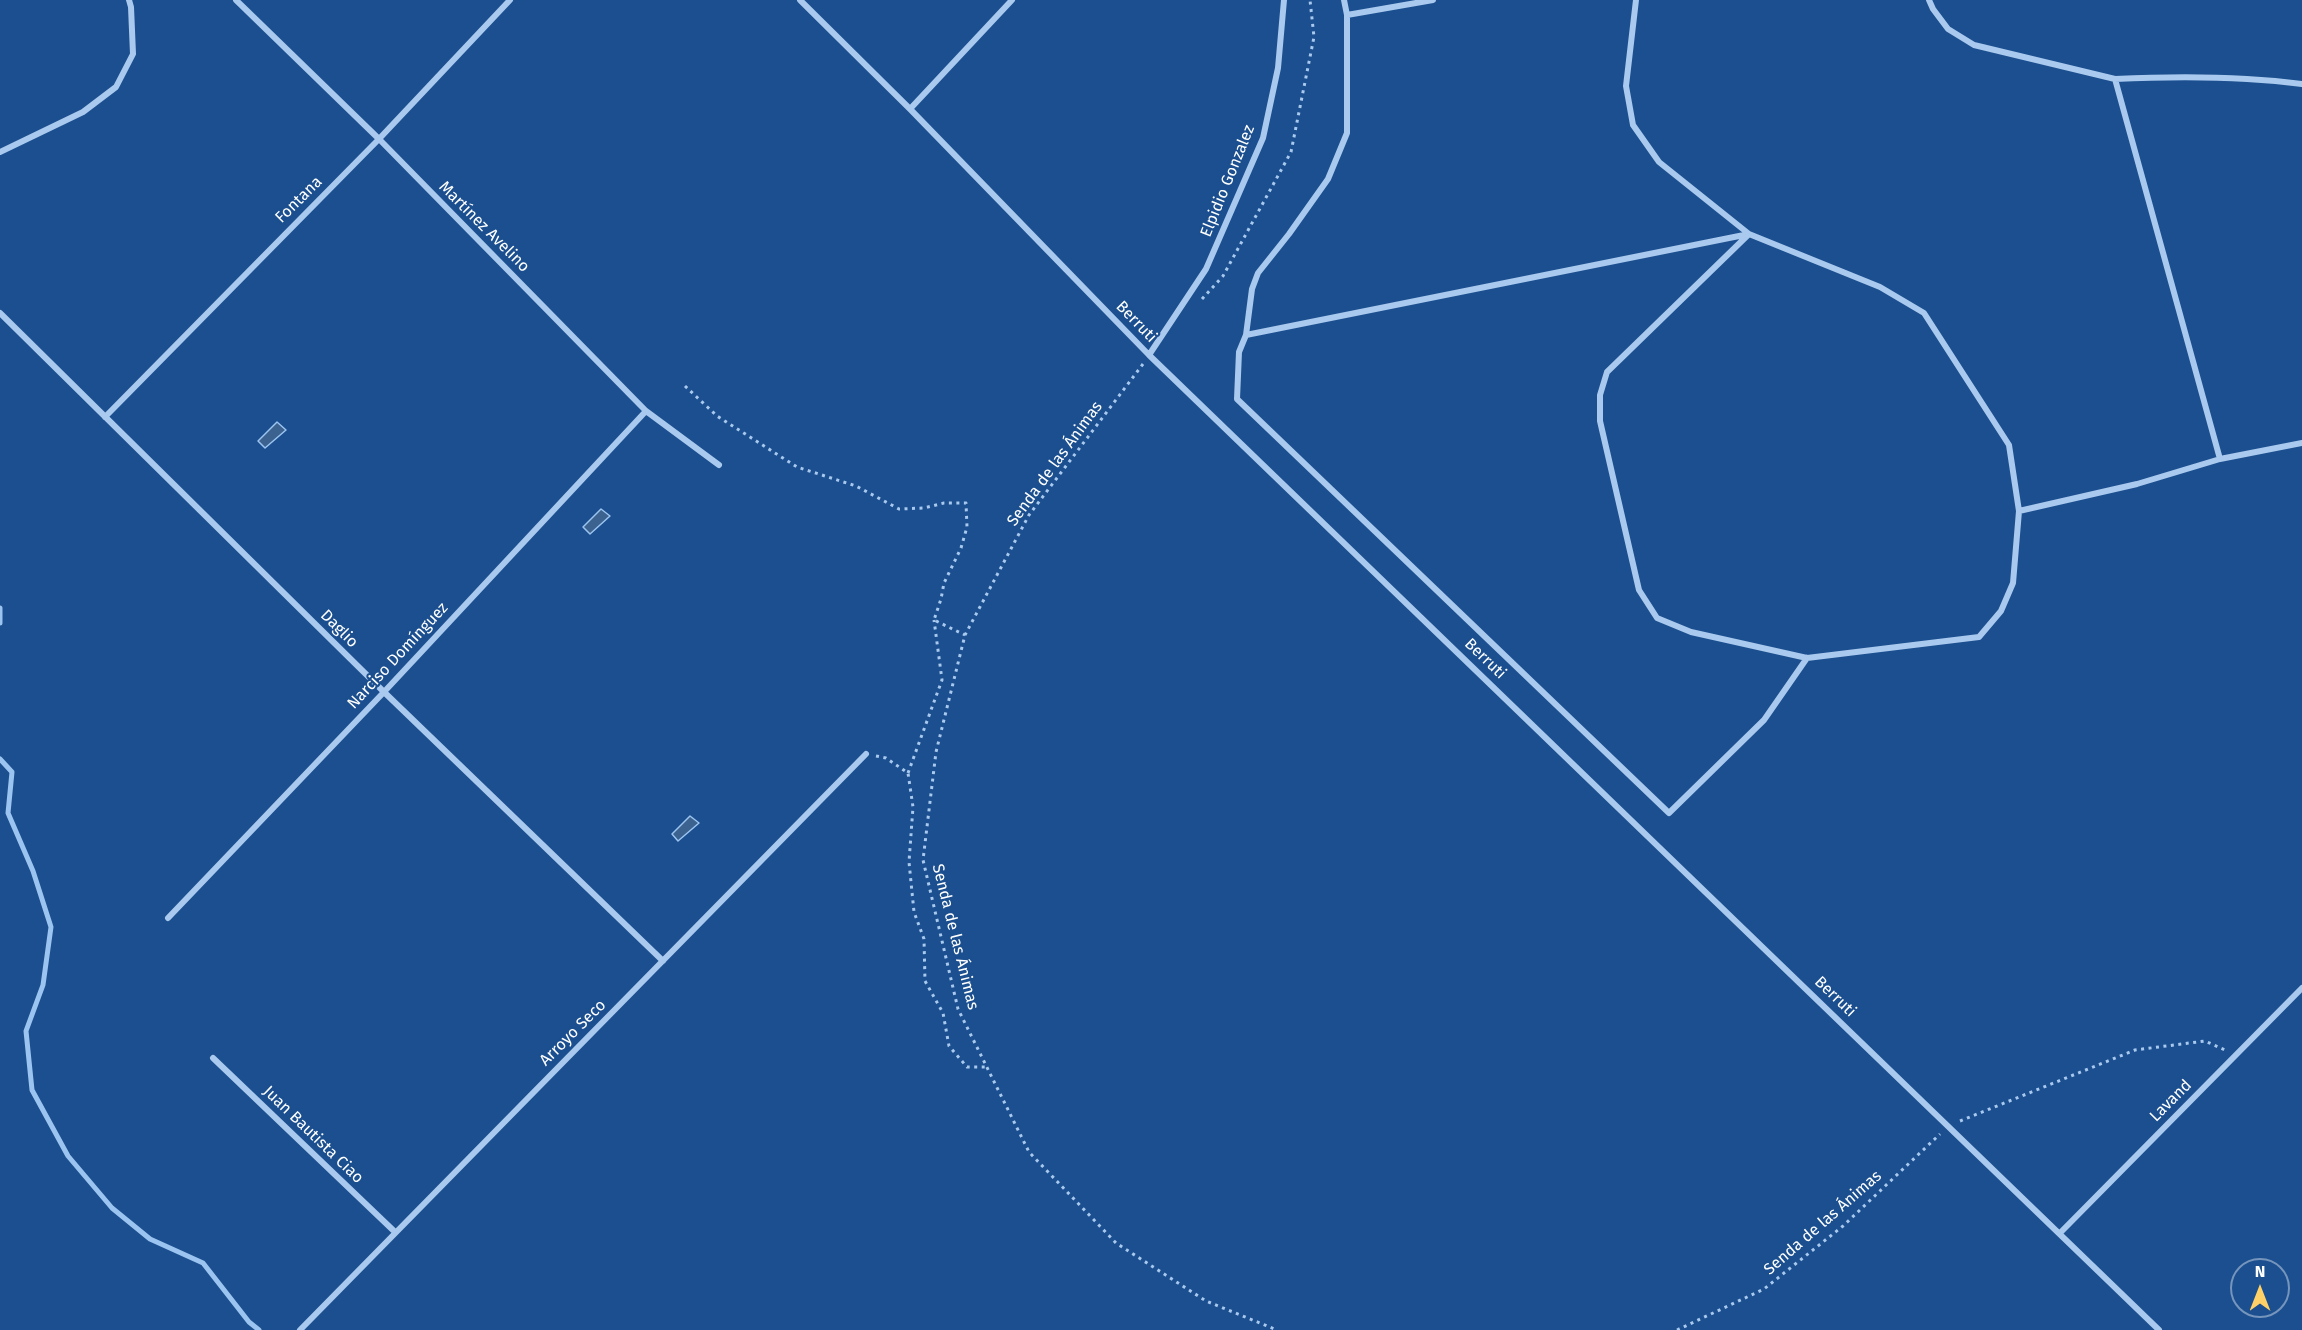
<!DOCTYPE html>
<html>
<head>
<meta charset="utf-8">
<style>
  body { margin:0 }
  #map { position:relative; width:2302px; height:1330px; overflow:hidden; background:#1b4f8f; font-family:"Fira Sans",sans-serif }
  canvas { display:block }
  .north { position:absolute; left:2230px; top:1258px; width:60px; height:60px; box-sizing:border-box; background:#1b4f8f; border:2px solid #7695bc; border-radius:50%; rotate:0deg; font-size:16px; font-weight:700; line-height:24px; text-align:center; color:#fff }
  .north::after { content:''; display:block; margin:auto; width:21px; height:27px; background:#ffd166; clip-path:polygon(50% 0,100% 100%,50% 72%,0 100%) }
</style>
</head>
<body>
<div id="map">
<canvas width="2302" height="1330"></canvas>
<div class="north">N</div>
</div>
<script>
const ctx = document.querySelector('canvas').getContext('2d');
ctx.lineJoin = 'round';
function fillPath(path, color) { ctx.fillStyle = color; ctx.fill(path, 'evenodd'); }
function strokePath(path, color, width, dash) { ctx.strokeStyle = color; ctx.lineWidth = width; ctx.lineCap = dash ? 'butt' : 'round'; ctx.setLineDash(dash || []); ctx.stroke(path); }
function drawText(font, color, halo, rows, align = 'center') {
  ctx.font = font + ' "Fira Sans",sans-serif'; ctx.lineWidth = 4.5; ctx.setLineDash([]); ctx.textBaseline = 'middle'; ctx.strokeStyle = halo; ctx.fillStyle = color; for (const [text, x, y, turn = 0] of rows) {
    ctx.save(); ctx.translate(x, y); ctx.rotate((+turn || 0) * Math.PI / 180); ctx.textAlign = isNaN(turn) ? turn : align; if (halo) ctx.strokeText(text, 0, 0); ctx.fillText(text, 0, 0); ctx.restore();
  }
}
const water = new Path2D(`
  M 277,422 L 286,430 L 265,448 L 258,441 Z
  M 601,509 L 610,516 L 590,534 L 583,527 Z
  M 690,816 L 699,823 L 678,841 L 672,834 Z`);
fillPath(water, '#3c6290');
strokePath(water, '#9cc4f0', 1.5);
strokePath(new Path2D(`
  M 0,608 L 0,623
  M 0,759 L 12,772 L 8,813 L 33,871 L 51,927 L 43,985 L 26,1031 L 32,1090 L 68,1156 L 112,1208 L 150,1239 L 203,1263 L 249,1322 L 259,1330`), '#9cc4f0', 5);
strokePath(new Path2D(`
  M 1202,299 L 1223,276 L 1291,152 L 1314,37 L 1310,0
  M 1143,364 L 1029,515 L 965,635 L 936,752 L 923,860 L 958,1009 L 1029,1152 L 1116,1243 L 1206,1301 L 1277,1330
  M 685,386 L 717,416 L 797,467 L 856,486 L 899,509 L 924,508 L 944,503 L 966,503 L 967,527 L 961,548 L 944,583 L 941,599 L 934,620 L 965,635
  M 876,756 L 886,758 L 908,773 L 913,807 L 909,862 L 914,912 L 924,939 L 925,981 L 943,1013 L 949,1046 L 967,1067 L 987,1067
  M 908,773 L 942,680 L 934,620
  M 1960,1121 L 2135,1050 L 2205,1041 L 2225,1050
  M 1677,1330 L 1764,1289 L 1843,1226 L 1940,1134`), '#a9c9ee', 3, [3, 4.5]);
strokePath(new Path2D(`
  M 236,0 L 379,139 L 646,411 L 719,465
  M 800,0 L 910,109 L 1149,355 L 2159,1330
  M 1636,0 L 1626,86 L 1633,125 L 1659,162 L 1749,234 L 1880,287 L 1924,313 L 2009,445 L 2019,511
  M 1929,0 L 1933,9 L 1948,29 L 1974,45 L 2115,79 L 2220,459
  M 1347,15 L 1433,0
  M 2115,79 C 2177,76 2241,76 2302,84
  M 910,109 L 1012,0
  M 0,152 L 83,112 L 116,87 L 133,54 L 131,7 L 129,0
  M 0,313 L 384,692 L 663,961
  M 1246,335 L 1252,289 L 1258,273 L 1289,234 L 1328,179 L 1347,133 L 1347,15 L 1344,0
  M 1149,355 L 1206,269 L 1263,138 L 1278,68 L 1284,0
  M 105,417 L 379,139 L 510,0
  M 1807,658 L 1764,720 L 1669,813 L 1237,399 L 1239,352 L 1246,335 L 1749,234 L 1607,372 L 1600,395 L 1600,421 L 1639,590 L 1657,618 L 1691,632 L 1807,658 L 1979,637 L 2001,611 L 2013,583 L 2019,511 L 2137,484 L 2220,459 L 2302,443
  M 168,918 L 384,692 L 646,411
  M 213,1058 L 395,1232
  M 2060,1233 L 2302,988
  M 300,1330 L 866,754`), '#a9c9ee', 6);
drawText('16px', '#fff', '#1b4f8f', [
  ["Elpidio Gonzalez",1228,181,-68],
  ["Fontana",299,200,-45],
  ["Martínez Avelino",484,227,45],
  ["Berruti",1136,322,46],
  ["Senda de las Ánimas",1055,464,-54],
  ["Daglio",339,629,45],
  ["Narciso Domínguez",398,656,-47],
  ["Berruti",1485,659,44],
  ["Senda de las Ánimas",955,937,76],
  ["Berruti",1835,997,44],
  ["Arroyo Seco",573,1033,-45],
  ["Lavand",2171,1101,-45],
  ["Juan Bautista Ciao",313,1135,44],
  ["Senda de las Ánimas",1823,1223,-41]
]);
</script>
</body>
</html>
